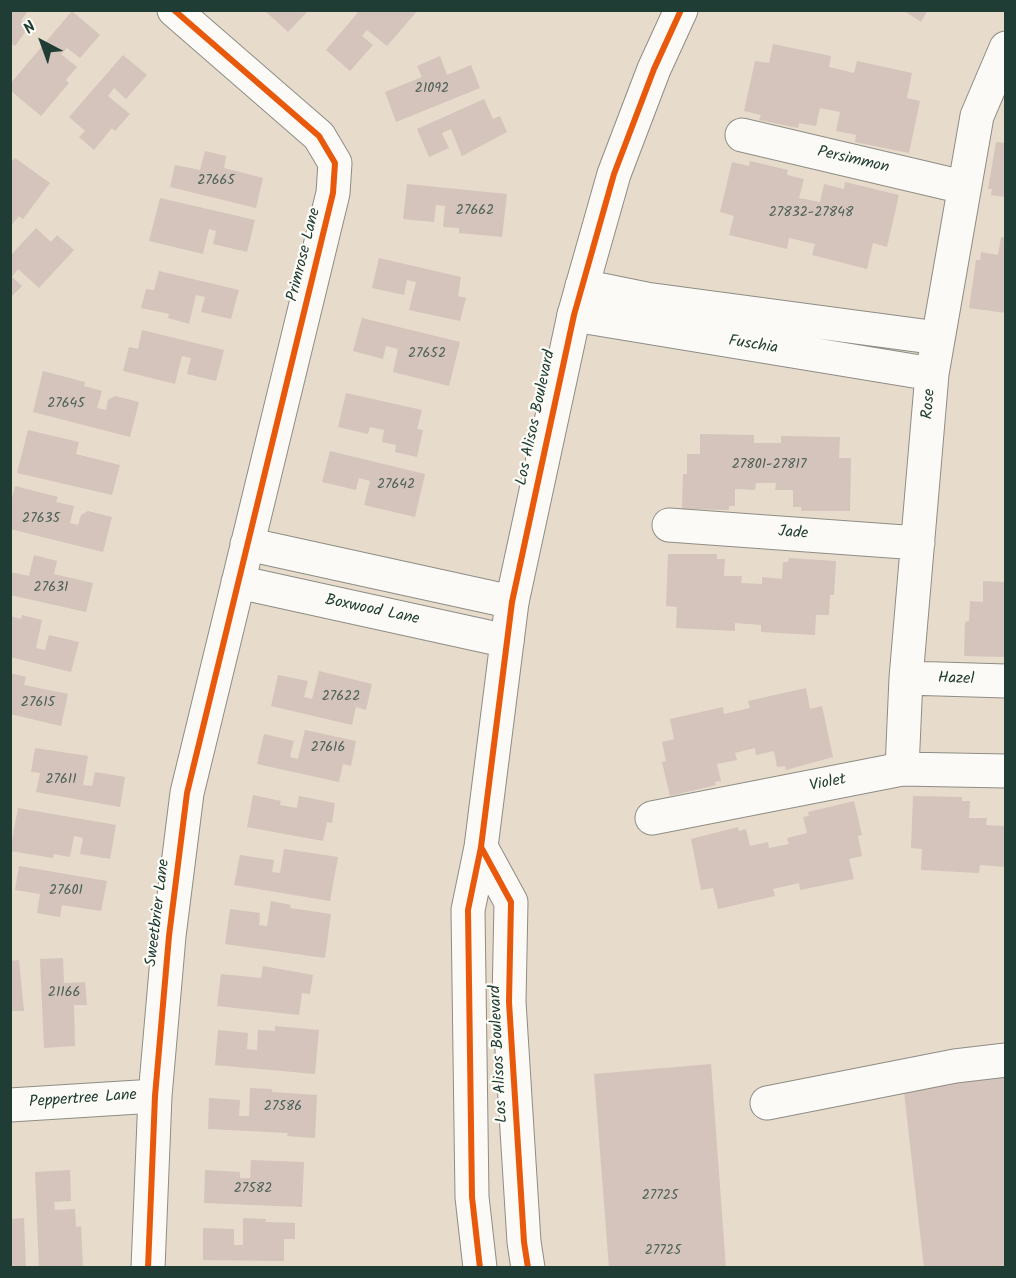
<!DOCTYPE html>
<html>
<head>
<meta charset="utf-8">
<style>
  body { margin:0 }
  #map { position:relative; width:1016px; height:1278px; overflow:hidden; background:#e7dbcb; font-family:Kalam,sans-serif }
  canvas { display:block }
  .frame { position:absolute; inset:0; border:12px solid #1f3d34; pointer-events:none }
  .north { position:absolute; left:12px; top:12px; width:60px; height:60px; -webkit-text-stroke:4px #fdfcf7; paint-order:stroke; rotate:319deg; font-size:16px; font-weight:700; line-height:24px; text-align:center; color:#1f3d34 }
  .north::after { content:''; display:block; margin:auto; width:21px; height:27px; background:#1f3d34; clip-path:polygon(50% 0,100% 100%,50% 72%,0 100%) }
</style>
</head>
<body>
<div id="map">
<canvas width="1016" height="1278"></canvas>
<div class="frame"></div>
<div class="north">N</div>
</div>
<script>
const ctx = document.querySelector('canvas').getContext('2d');
ctx.lineJoin = 'round';
function fillPath(path, color) { ctx.fillStyle = color; ctx.fill(path, 'evenodd'); }
function strokePath(path, color, width, dash) { ctx.strokeStyle = color; ctx.lineWidth = width; ctx.lineCap = dash ? 'butt' : 'round'; ctx.setLineDash(dash || []); ctx.stroke(path); }
function drawText(font, color, halo, rows, align = 'center') {
  ctx.font = font + ' Kalam,sans-serif'; ctx.lineWidth = 4.5; ctx.setLineDash([]); ctx.textBaseline = 'middle'; ctx.strokeStyle = halo; ctx.fillStyle = color; for (const [text, x, y, turn = 0] of rows) {
    ctx.save(); ctx.translate(x, y); ctx.rotate((+turn || 0) * Math.PI / 180); ctx.textAlign = isNaN(turn) ? turn : align; if (halo) ctx.strokeText(text, 0, 0); ctx.fillText(text, 0, 0); ctx.restore();
  }
}
fillPath(new Path2D(`
  M 10,10 L 29,10 L 21,20 L 29,27 L 15,46 L 10,42 Z
  M 264,10 L 309,10 L 288,32 Z
  M 360,10 L 418,10 L 387,46 L 367,30 L 362,36 L 373,45 L 350,71 L 326,50 Z
  M 903,10 L 928,10 L 921,22 Z
  M 72,11 L 100,35 L 80,58 L 67,48 L 61,54 L 77,67 L 66,80 L 69,83 L 41,116 L 10,90 L 10,84 Z
  M 773,44 L 831,56 L 829,67 L 854,73 L 857,61 L 912,73 L 907,98 L 920,101 L 909,153 L 855,142 L 856,135 L 836,131 L 840,112 L 820,108 L 816,126 L 799,123 L 798,128 L 759,120 L 761,115 L 744,111 L 755,61 L 769,63 Z
  M 123,55 L 147,75 L 126,99 L 114,88 L 108,96 L 130,114 L 115,131 L 112,128 L 94,150 L 79,137 L 85,131 L 69,117 Z
  M 440,56 L 447,75 L 471,65 L 480,88 L 396,122 L 385,92 L 422,77 L 417,66 Z
  M 484,99 L 493,119 L 500,116 L 507,132 L 462,156 L 451,129 L 442,133 L 449,148 L 429,157 L 417,129 Z
  M 996,142 L 1006,143 L 1006,197 L 991,195 L 992,189 L 988,189 Z
  M 205,151 L 226,156 L 224,168 L 263,178 L 256,208 L 170,187 L 175,165 L 200,170 Z
  M 15,158 L 50,183 L 23,219 L 19,216 L 10,227 L 10,163 Z
  M 750,161 L 788,170 L 787,175 L 804,179 L 799,198 L 820,202 L 824,184 L 844,189 L 845,182 L 899,195 L 887,247 L 873,243 L 867,269 L 812,255 L 815,244 L 789,238 L 787,249 L 729,235 L 734,216 L 720,212 L 732,162 L 749,166 Z
  M 407,184 L 507,194 L 502,237 L 459,233 L 459,228 L 443,227 L 445,206 L 436,205 L 434,222 L 403,219 Z
  M 160,198 L 255,220 L 247,252 L 213,244 L 216,231 L 209,229 L 203,254 L 149,241 Z
  M 36,228 L 51,242 L 57,235 L 74,250 L 39,288 L 18,269 L 12,277 L 22,286 L 10,298 L 10,256 Z
  M 1001,237 L 1006,238 L 1006,313 L 969,308 L 976,260 L 980,260 L 981,252 L 998,255 Z
  M 379,258 L 461,277 L 458,296 L 466,298 L 460,321 L 409,310 L 416,282 L 407,280 L 404,295 L 372,288 Z
  M 159,271 L 239,290 L 231,319 L 201,312 L 205,297 L 196,295 L 189,324 L 168,318 L 169,314 L 141,308 L 146,289 L 154,290 Z
  M 362,318 L 460,342 L 449,386 L 393,372 L 398,349 L 386,346 L 383,359 L 353,351 Z
  M 142,330 L 224,350 L 216,381 L 187,374 L 191,358 L 182,356 L 175,384 L 123,371 L 129,347 L 138,349 Z
  M 43,371 L 85,382 L 84,386 L 102,391 L 97,408 L 106,410 L 108,400 L 115,396 L 139,402 L 130,437 L 33,412 Z
  M 346,393 L 422,410 L 417,429 L 423,430 L 417,457 L 395,452 L 396,445 L 382,442 L 384,430 L 370,427 L 368,434 L 338,427 Z
  M 28,430 L 79,442 L 76,454 L 120,465 L 112,495 L 17,473 Z
  M 700,434 L 754,435 L 754,443 L 781,443 L 781,436 L 840,437 L 839,458 L 851,458 L 850,511 L 801,511 L 801,507 L 793,507 L 793,490 L 775,490 L 776,483 L 756,483 L 755,490 L 735,489 L 735,506 L 729,506 L 729,510 L 682,509 L 683,474 L 687,474 L 687,454 L 700,454 Z
  M 330,451 L 425,474 L 415,517 L 364,505 L 370,481 L 359,478 L 356,490 L 322,482 Z
  M 15,486 L 58,497 L 56,502 L 74,506 L 70,523 L 78,525 L 81,515 L 88,511 L 112,517 L 103,552 L 10,529 L 10,506 Z
  M 668,554 L 717,554 L 717,559 L 725,559 L 724,576 L 742,576 L 741,583 L 762,584 L 762,577 L 782,579 L 783,562 L 788,562 L 789,558 L 836,561 L 834,595 L 830,595 L 829,615 L 816,615 L 815,635 L 761,632 L 761,625 L 735,623 L 735,631 L 676,628 L 677,607 L 666,606 Z
  M 34,555 L 57,561 L 54,574 L 93,583 L 86,612 L 10,595 L 10,572 L 29,576 Z
  M 983,581 L 1006,582 L 1006,657 L 964,656 L 965,622 L 969,621 L 970,601 L 983,602 Z
  M 22,615 L 42,620 L 36,648 L 45,650 L 49,635 L 79,642 L 71,672 L 10,657 L 10,616 L 21,619 Z
  M 319,671 L 372,684 L 366,710 L 356,707 L 352,725 L 271,706 L 278,675 L 308,681 L 304,697 L 312,699 Z
  M 10,673 L 26,677 L 24,685 L 68,694 L 61,726 L 10,714 Z
  M 806,688 L 810,709 L 822,706 L 833,757 L 786,770 L 785,766 L 777,767 L 774,751 L 756,755 L 755,748 L 735,753 L 737,760 L 717,764 L 721,781 L 715,782 L 716,785 L 670,796 L 662,762 L 666,761 L 662,742 L 674,739 L 670,719 L 723,707 L 724,714 L 750,708 L 748,701 Z
  M 305,730 L 356,741 L 351,766 L 343,764 L 339,782 L 257,764 L 264,734 L 294,741 L 290,757 L 298,759 Z
  M 35,748 L 88,756 L 83,785 L 92,786 L 95,772 L 125,777 L 120,807 L 36,792 L 40,773 L 31,772 Z
  M 253,795 L 281,801 L 280,805 L 297,808 L 299,796 L 335,803 L 332,823 L 327,822 L 323,841 L 247,827 Z
  M 913,796 L 962,797 L 962,801 L 970,801 L 969,818 L 987,818 L 986,825 L 1006,826 L 1006,867 L 980,865 L 979,873 L 921,870 L 922,849 L 911,848 Z
  M 854,801 L 862,835 L 858,836 L 862,856 L 849,859 L 854,879 L 800,890 L 799,883 L 773,889 L 775,896 L 718,909 L 713,888 L 701,890 L 691,839 L 738,827 L 739,831 L 746,829 L 750,846 L 768,842 L 769,848 L 789,844 L 787,838 L 807,833 L 803,817 L 809,816 L 808,812 Z
  M 18,808 L 116,825 L 110,859 L 80,854 L 83,838 L 74,836 L 70,857 L 54,854 L 53,858 L 10,851 Z
  M 284,849 L 338,857 L 330,901 L 234,885 L 240,855 L 274,860 L 272,872 L 280,873 Z
  M 19,866 L 107,881 L 101,911 L 62,905 L 60,917 L 37,913 L 40,894 L 15,890 Z
  M 271,901 L 291,905 L 290,908 L 331,914 L 325,958 L 225,944 L 230,909 L 260,913 L 259,925 L 267,926 Z
  M 63,958 L 64,983 L 85,982 L 87,1005 L 74,1005 L 75,1046 L 44,1048 L 40,959 Z
  M 19,960 L 24,1011 L 10,1011 L 10,961 Z
  M 263,966 L 313,975 L 310,994 L 302,993 L 299,1015 L 217,1006 L 221,974 L 261,978 Z
  M 275,1026 L 319,1030 L 315,1074 L 215,1065 L 218,1030 L 248,1033 L 247,1049 L 257,1050 L 258,1030 L 275,1031 Z
  M 711,1064 L 726,1268 L 609,1268 L 594,1074 Z
  M 1006,1070 L 1006,1268 L 924,1268 L 903,1083 Z
  M 250,1088 L 272,1089 L 272,1092 L 317,1095 L 315,1138 L 287,1136 L 288,1133 L 208,1129 L 209,1098 L 240,1100 L 239,1116 L 249,1116 Z
  M 251,1160 L 304,1162 L 302,1207 L 204,1203 L 205,1170 L 240,1172 L 240,1178 L 250,1178 Z
  M 70,1170 L 71,1201 L 54,1202 L 55,1210 L 75,1209 L 76,1227 L 81,1226 L 83,1268 L 39,1268 L 35,1172 Z
  M 24,1218 L 26,1268 L 10,1268 L 10,1219 Z
  M 243,1218 L 266,1219 L 265,1222 L 295,1223 L 295,1239 L 284,1239 L 284,1261 L 203,1260 L 203,1228 L 234,1229 L 234,1245 L 243,1245 Z`), '#d4c4bc');
const minor = new Path2D(`
  M 742,135 L 963,187
  M 582,286 L 646,299 L 938,338
  M 574,315 L 932,374
  M 669,525 L 918,543
  M 247,544 L 512,602
  M 238,582 L 507,641
  M 906,678 L 1006,681
  M 902,769 L 906,678 L 932,374 L 977,116 L 1006,48
  M 652,818 L 902,769 L 1006,771
  M 767,1103 L 955,1066 L 1006,1060
  M 10,1105 L 155,1096
  M 148,1268 L 155,1096 L 169,936 L 187,793 L 333,193 L 335,163 L 319,136 L 174,10`);
const major = new Path2D(`
  M 481,847 L 511,902 L 509,1002 L 524,1242 L 528,1268
  M 480,1268 L 472,1197 L 468,910 L 481,847 L 512,602 L 574,315 L 614,174 L 654,69 L 681,10`);
strokePath(minor, '#8e8d84', 35);
strokePath(major, '#8e8d84', 35);
strokePath(minor, '#fbfaf7', 33);
strokePath(major, '#fbfaf7', 33);
strokePath(new Path2D(`
  M 481,847 L 511,902 L 509,1002 L 524,1242 L 528,1268
  M 148,1268 L 155,1096 L 169,936 L 187,793 L 333,193 L 335,163 L 319,136 L 174,10
  M 480,1268 L 472,1197 L 468,910 L 481,847 L 512,602 L 574,315 L 614,174 L 654,69 L 681,10`), '#e8590c', 6);
drawText('14px', '#4d6057', null, [
  ["21092",432,90],
  ["27665",216,182],
  ["27662",475,212],
  ["27832-27848",811,214],
  ["27652",427,355],
  ["27645",66,405],
  ["27801-27817",769,466],
  ["27642",396,486],
  ["27635",41,520],
  ["27631",51,589],
  ["27622",341,698],
  ["27615",38,704],
  ["27616",328,749],
  ["27611",61,781],
  ["27601",66,892],
  ["21166",64,994],
  ["27586",283,1108],
  ["27582",253,1190],
  ["27725",660,1197],
  ["27725",663,1252]
]);
drawText('16px', '#1f3d34', '#fdfcf7', [
  ["Persimmon",853,161,13],
  ["Primrose Lane",305,255,-76],
  ["Fuschia",753,346,9],
  ["Rose",930,404,-85],
  ["Los Alisos Boulevard",537,418,-78],
  ["Jade",793,534,4],
  ["Boxwood Lane",372,611,12],
  ["Hazel",956,680,2],
  ["Violet",828,784,-11],
  ["Sweetbrier Lane",159,913,-83],
  ["Los Alisos Boulevard",500,1054,-93],
  ["Peppertree Lane",83,1100,-4]
]);
</script>
</body>
</html>
